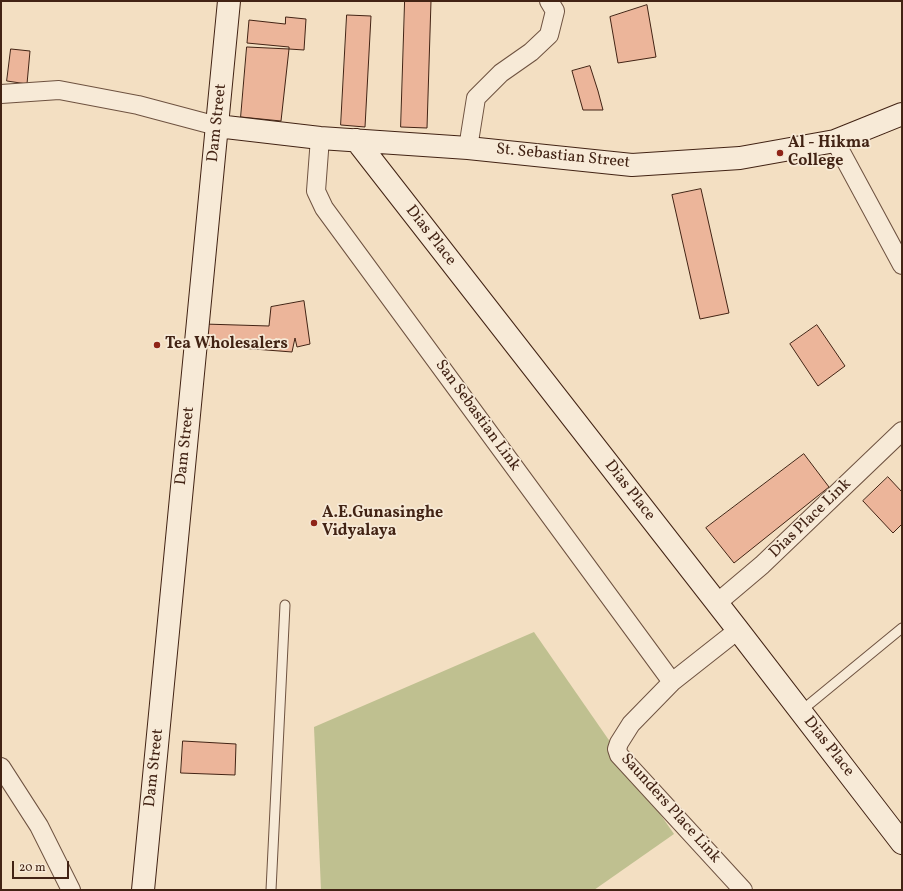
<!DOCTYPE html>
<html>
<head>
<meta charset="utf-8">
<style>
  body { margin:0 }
  #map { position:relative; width:903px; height:891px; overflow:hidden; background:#f3dfc2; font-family:Vollkorn,serif }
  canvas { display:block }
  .frame { position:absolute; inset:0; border:2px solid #422314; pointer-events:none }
  .scale { position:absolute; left:12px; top:861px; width:57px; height:18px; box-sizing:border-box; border:2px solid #422314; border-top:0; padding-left:5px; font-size:12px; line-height:14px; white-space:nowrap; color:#422314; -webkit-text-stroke:3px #f7ead7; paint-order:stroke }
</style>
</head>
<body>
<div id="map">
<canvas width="903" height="891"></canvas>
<div class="frame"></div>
<div class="scale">20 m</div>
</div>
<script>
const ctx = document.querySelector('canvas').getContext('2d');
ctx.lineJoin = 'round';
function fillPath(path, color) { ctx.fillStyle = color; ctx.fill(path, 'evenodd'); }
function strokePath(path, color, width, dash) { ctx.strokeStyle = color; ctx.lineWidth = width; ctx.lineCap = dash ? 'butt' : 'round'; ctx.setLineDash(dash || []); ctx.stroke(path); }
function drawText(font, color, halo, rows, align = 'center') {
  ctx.font = font + ' Vollkorn,serif'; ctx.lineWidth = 3.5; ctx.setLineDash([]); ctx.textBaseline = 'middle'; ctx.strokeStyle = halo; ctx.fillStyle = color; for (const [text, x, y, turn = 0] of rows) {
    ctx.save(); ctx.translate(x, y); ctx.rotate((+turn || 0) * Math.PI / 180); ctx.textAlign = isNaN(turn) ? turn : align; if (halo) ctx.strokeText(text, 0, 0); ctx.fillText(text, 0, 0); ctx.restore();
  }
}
fillPath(new Path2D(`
  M 534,632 L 674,834 L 594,890 L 321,890 L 314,727 Z`), '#bfc090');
const building = new Path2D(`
  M 405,1 L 431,1 L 427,128 L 401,127 Z
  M 647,5 L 656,57 L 618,63 L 610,17 Z
  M 347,15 L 371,16 L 365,127 L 341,125 Z
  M 286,17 L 306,19 L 304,50 L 289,49 L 289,47 L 247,43 L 249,20 L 285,24 Z
  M 247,47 L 289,49 L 281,121 L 241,117 Z
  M 11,49 L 30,51 L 27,84 L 7,81 Z
  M 590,66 L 598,91 L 603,110 L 583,110 L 572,71 Z
  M 701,189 L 729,313 L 700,319 L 672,195 Z
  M 304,301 L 310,344 L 297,347 L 295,338 L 292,352 L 203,345 L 204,324 L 269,326 L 271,307 Z
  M 817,325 L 845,366 L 818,386 L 790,344 Z
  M 804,454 L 829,487 L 734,563 L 706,528 Z
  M 888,477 L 902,492 L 902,524 L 893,533 L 863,501 Z
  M 183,741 L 236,744 L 235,775 L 181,773 Z`);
fillPath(building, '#ecb59a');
strokePath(building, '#422314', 1);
const lane = new Path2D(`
  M 801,711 L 902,628
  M 271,890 L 285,605`);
const street = new Path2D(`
  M 1,94 L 59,90 L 138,105 L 217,126
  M 320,138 L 316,191 L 324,208 L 672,682
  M 835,141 L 902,265
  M 468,148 L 476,98 L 501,73 L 531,52 L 549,35 L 555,11 L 549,1
  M 717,603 L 762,565 L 902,431
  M 738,630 L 672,682 L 631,724 L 619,743 L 617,749 L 619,755 L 743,890
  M 1,767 L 39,826 L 71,890`);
const secondary = new Path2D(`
  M 217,126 L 320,138 L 468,148 L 632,165 L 740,158 L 835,141 L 902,114
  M 356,140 L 738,630 L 902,843
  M 143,890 L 229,1`);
strokePath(lane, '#6e5240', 11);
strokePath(street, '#6e5240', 20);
strokePath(secondary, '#422314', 24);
strokePath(lane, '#f7ead7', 9);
strokePath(street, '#f7ead7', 18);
strokePath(secondary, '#f7ead7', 22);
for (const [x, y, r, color] of [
  [780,153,4,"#8f2418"],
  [157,345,4,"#8f2418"],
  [314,523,4,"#8f2418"]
]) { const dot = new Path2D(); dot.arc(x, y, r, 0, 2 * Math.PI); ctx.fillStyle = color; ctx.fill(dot); strokePath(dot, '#f7ead7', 1.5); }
drawText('16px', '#422314', '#f7ead7', [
  ["Dam Street",218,123,-84],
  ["St. Sebastian Street",563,157,6],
  ["Dias Place",430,236,52],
  ["San Sebastian Link",477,416,54],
  ["Dam Street",186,446,-84],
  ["Dias Place",629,491,52],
  ["Dias Place Link",811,519,-44],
  ["Dias Place",828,747,52],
  ["Dam Street",155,768,-84],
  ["Saunders Place Link",670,809,48]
]);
drawText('bold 16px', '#422314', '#f7ead7', [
  ["Al - Hikma",788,144],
  ["College",788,162],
  ["Tea Wholesalers",165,345],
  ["A.E.Gunasinghe",322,514],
  ["Vidyalaya",322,532]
], 'left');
</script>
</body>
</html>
